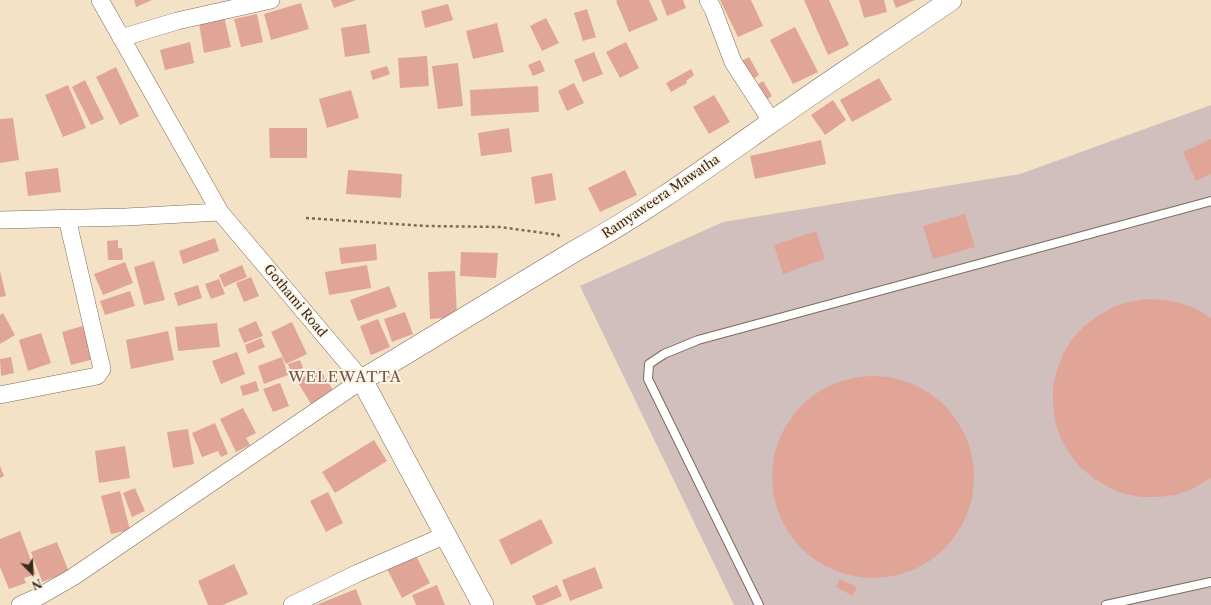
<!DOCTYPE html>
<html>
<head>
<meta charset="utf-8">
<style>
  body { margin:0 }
  #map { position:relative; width:1211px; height:605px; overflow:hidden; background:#f4e2c6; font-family:"Libre Caslon Text",serif }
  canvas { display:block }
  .north { position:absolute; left:12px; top:553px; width:40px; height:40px; -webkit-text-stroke:3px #fcf5e5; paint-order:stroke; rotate:157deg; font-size:11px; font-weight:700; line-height:16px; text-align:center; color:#3b2a1e }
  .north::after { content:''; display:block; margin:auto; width:14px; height:18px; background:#3b2a1e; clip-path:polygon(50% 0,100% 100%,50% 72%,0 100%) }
</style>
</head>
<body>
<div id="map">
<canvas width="1211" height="605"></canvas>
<div class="north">N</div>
</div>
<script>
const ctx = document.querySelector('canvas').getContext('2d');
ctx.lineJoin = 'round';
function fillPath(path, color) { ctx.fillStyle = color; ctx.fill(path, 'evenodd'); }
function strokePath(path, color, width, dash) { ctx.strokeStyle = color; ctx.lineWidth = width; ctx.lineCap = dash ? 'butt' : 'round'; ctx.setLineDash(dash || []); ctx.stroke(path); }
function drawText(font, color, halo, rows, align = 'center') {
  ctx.font = font + ' "Libre Caslon Text",serif'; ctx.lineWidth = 3.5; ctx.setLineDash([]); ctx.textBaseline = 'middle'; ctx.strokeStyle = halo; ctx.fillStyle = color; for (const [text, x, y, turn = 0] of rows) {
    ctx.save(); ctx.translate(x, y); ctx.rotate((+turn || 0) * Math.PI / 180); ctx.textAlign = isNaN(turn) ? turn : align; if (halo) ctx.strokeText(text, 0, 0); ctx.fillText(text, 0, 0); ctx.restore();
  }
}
fillPath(new Path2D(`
  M 1211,105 L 1211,605 L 734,605 L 580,286 L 723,222 L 1020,174 Z`), '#d1bfbd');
fillPath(new Path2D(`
  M 134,0 L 152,0 L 136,7 Z
  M 331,0 L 356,0 L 334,8 Z
  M 618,0 L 649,0 L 658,20 L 629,32 L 616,1 Z
  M 661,0 L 683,0 L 686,8 L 667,16 Z
  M 720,0 L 751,0 L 763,26 L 738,37 Z
  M 804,0 L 829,0 L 849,45 L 828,55 Z
  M 859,0 L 884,0 L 887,12 L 864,18 Z
  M 893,0 L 915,0 L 896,8 Z
  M 301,3 L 309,29 L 271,40 L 264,14 Z
  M 448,4 L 453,20 L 425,28 L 421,11 Z
  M 587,9 L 596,37 L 583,41 L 574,13 Z
  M 257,14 L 263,42 L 241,47 L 234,19 Z
  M 224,16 L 231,47 L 204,53 L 199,23 Z
  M 546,18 L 559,43 L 542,51 L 530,26 Z
  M 497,23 L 504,52 L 473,59 L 466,31 Z
  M 366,24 L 370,53 L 345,57 L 341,28 Z
  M 795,27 L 818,72 L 793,84 L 770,40 Z
  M 190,42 L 194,63 L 165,70 L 160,50 Z
  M 626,42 L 639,68 L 620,78 L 606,52 Z
  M 594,52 L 603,74 L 583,82 L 574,60 Z
  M 427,56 L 429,86 L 400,88 L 398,58 Z
  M 749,57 L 759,75 L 750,81 L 740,62 Z
  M 540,60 L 545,71 L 533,76 L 528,65 Z
  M 458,63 L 463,106 L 438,109 L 432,66 Z
  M 387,66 L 390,74 L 373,80 L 370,71 Z
  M 116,67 L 139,116 L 120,125 L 96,77 Z
  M 691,69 L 694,75 L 686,81 L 687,83 L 671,92 L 666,83 Z
  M 879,78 L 892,100 L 852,122 L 840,100 Z
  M 85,80 L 104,119 L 91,125 L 72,87 Z
  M 763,81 L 772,96 L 766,100 L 758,84 Z
  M 574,83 L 584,103 L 567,111 L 558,91 Z
  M 68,85 L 86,128 L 63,137 L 45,95 Z
  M 538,86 L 539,112 L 471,116 L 470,90 Z
  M 351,90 L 359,118 L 327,128 L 319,99 Z
  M 714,95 L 730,122 L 709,134 L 693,107 Z
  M 833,100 L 846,120 L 825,135 L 811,115 Z
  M 13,118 L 19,160 L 0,163 L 0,119 Z
  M 269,128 L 307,128 L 307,158 L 270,158 Z
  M 509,128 L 512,152 L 481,156 L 478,133 Z
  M 1211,139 L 1211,174 L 1196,181 L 1183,152 Z
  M 821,140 L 826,164 L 755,179 L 750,156 Z
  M 58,168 L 61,192 L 28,196 L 25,172 Z
  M 348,170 L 402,174 L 401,198 L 346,194 Z
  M 625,170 L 637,195 L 600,212 L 588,188 Z
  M 552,173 L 556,200 L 535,204 L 531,177 Z
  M 965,214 L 975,247 L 933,259 L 923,226 Z
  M 816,231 L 825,259 L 783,274 L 774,245 Z
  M 215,238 L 219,251 L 183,264 L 179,251 Z
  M 118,240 L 118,248 L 122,248 L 123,260 L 108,260 L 107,241 Z
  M 376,244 L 377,260 L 341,264 L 339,248 Z
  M 461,252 L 498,253 L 496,278 L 460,276 Z
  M 154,261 L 165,300 L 144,305 L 134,267 Z
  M 125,262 L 133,283 L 103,295 L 94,274 Z
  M 242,265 L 247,277 L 224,287 L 219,275 Z
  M 367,265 L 371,288 L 329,295 L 325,272 Z
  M 0,271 L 6,296 L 0,297 Z
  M 455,271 L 457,317 L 430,319 L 428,272 Z
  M 251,277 L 259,296 L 244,302 L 236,283 Z
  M 219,279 L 225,294 L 211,299 L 205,284 Z
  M 198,285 L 202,298 L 178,306 L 174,293 Z
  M 389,286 L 397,307 L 358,321 L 350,300 Z
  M 130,291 L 135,306 L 105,315 L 100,301 Z
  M 1147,299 L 1164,300 L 1181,303 L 1197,309 L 1211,318 L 1211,478 L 1192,489 L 1176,495 L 1158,497 L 1141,497 L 1124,494 L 1108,487 L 1093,478 L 1080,467 L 1069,453 L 1061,438 L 1055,422 L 1053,405 L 1053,387 L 1057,370 L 1063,354 L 1072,339 L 1084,326 L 1098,316 L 1113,307 L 1129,302 Z
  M 405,312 L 413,334 L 392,342 L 384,319 Z
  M 3,313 L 15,335 L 0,344 L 0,315 Z
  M 378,319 L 390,347 L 371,355 L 360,326 Z
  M 256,321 L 263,336 L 244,343 L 238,329 Z
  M 292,322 L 307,354 L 286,364 L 271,332 Z
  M 217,323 L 220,347 L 178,351 L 175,327 Z
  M 89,324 L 98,358 L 71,365 L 62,332 Z
  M 168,331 L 174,360 L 131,369 L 126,340 Z
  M 41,333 L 51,363 L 28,371 L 19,340 Z
  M 261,338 L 265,347 L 248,354 L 245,345 Z
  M 237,352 L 245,374 L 221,384 L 212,361 Z
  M 11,357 L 14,373 L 1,376 L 0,359 Z
  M 282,357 L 288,375 L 264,384 L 258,366 Z
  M 300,360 L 303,368 L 291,372 L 288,364 Z
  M 319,368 L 333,390 L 311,404 L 297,381 Z
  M772 477a101 101 0 1 1 202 0a101 101 0 1 1-202 0Z
  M 256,381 L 259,391 L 243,396 L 240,386 Z
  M 280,383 L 289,406 L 273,412 L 263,389 Z
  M 243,408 L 256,433 L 246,438 L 250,445 L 236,452 L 220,419 Z
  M 215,423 L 228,454 L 221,457 L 218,451 L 202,457 L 192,433 Z
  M 188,429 L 194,464 L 173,468 L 167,432 Z
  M 374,440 L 387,461 L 335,493 L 322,472 Z
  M 125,446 L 130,478 L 99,483 L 95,451 Z
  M 0,466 L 4,476 L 0,478 Z
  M 135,488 L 145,511 L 132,517 L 123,493 Z
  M 120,491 L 130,530 L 111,534 L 101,496 Z
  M 328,492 L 343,523 L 326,532 L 310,501 Z
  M 541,519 L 553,543 L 511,565 L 499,540 Z
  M 20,531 L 36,574 L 24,578 L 26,583 L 9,589 L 0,567 L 0,539 Z
  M 57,542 L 69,572 L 42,582 L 31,552 Z
  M 414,552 L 430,583 L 402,598 L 386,567 Z
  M 234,564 L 248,594 L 223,605 L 208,605 L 198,581 Z
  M 595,567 L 603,588 L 570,601 L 562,580 Z
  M 840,579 L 857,587 L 853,596 L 836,587 Z
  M 437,585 L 445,605 L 416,605 L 412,595 Z
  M 557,585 L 562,596 L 542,605 L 536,605 L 532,596 Z
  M 356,589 L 362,605 L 316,605 Z`), '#e1a598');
const service = new Path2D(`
  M 759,605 L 648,379 L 649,364 L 664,354 L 698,340 L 1211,201
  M 1106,605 L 1211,582`);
const minor = new Path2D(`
  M 708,0 L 713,9 L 733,62 L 772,122
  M 121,38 L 177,21 L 271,0
  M 0,220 L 126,217 L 220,212
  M 0,395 L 97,376 L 102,369 L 67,218
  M 20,605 L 40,596 L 73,577 L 362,380 L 220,212 L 100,0
  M 292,605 L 358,573 L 446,535`);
const tertiary = new Path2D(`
  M 483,605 L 362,380 L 575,251 C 641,215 702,171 763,128 C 825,84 888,43 951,0`);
strokePath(service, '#7c6a59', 10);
strokePath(minor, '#7c6a59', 18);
strokePath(tertiary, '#7c6a59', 22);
strokePath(new Path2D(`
  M 306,218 L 426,226 L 500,227 L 558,235 L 560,237`), '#7c6a59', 2.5, [3, 3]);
strokePath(service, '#fff', 8);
strokePath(minor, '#fff', 17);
strokePath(tertiary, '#fff', 21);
drawText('13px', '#3b2a1e', '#fcf5e5', [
  ["Ramyaweera Mawatha",661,197,-34],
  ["Gothami Road",295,301,50]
]);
ctx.letterSpacing = '1px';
drawText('15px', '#755549', '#fcf5e5', [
  ["WELEWATTA",345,378]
]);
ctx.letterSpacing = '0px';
</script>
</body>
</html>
